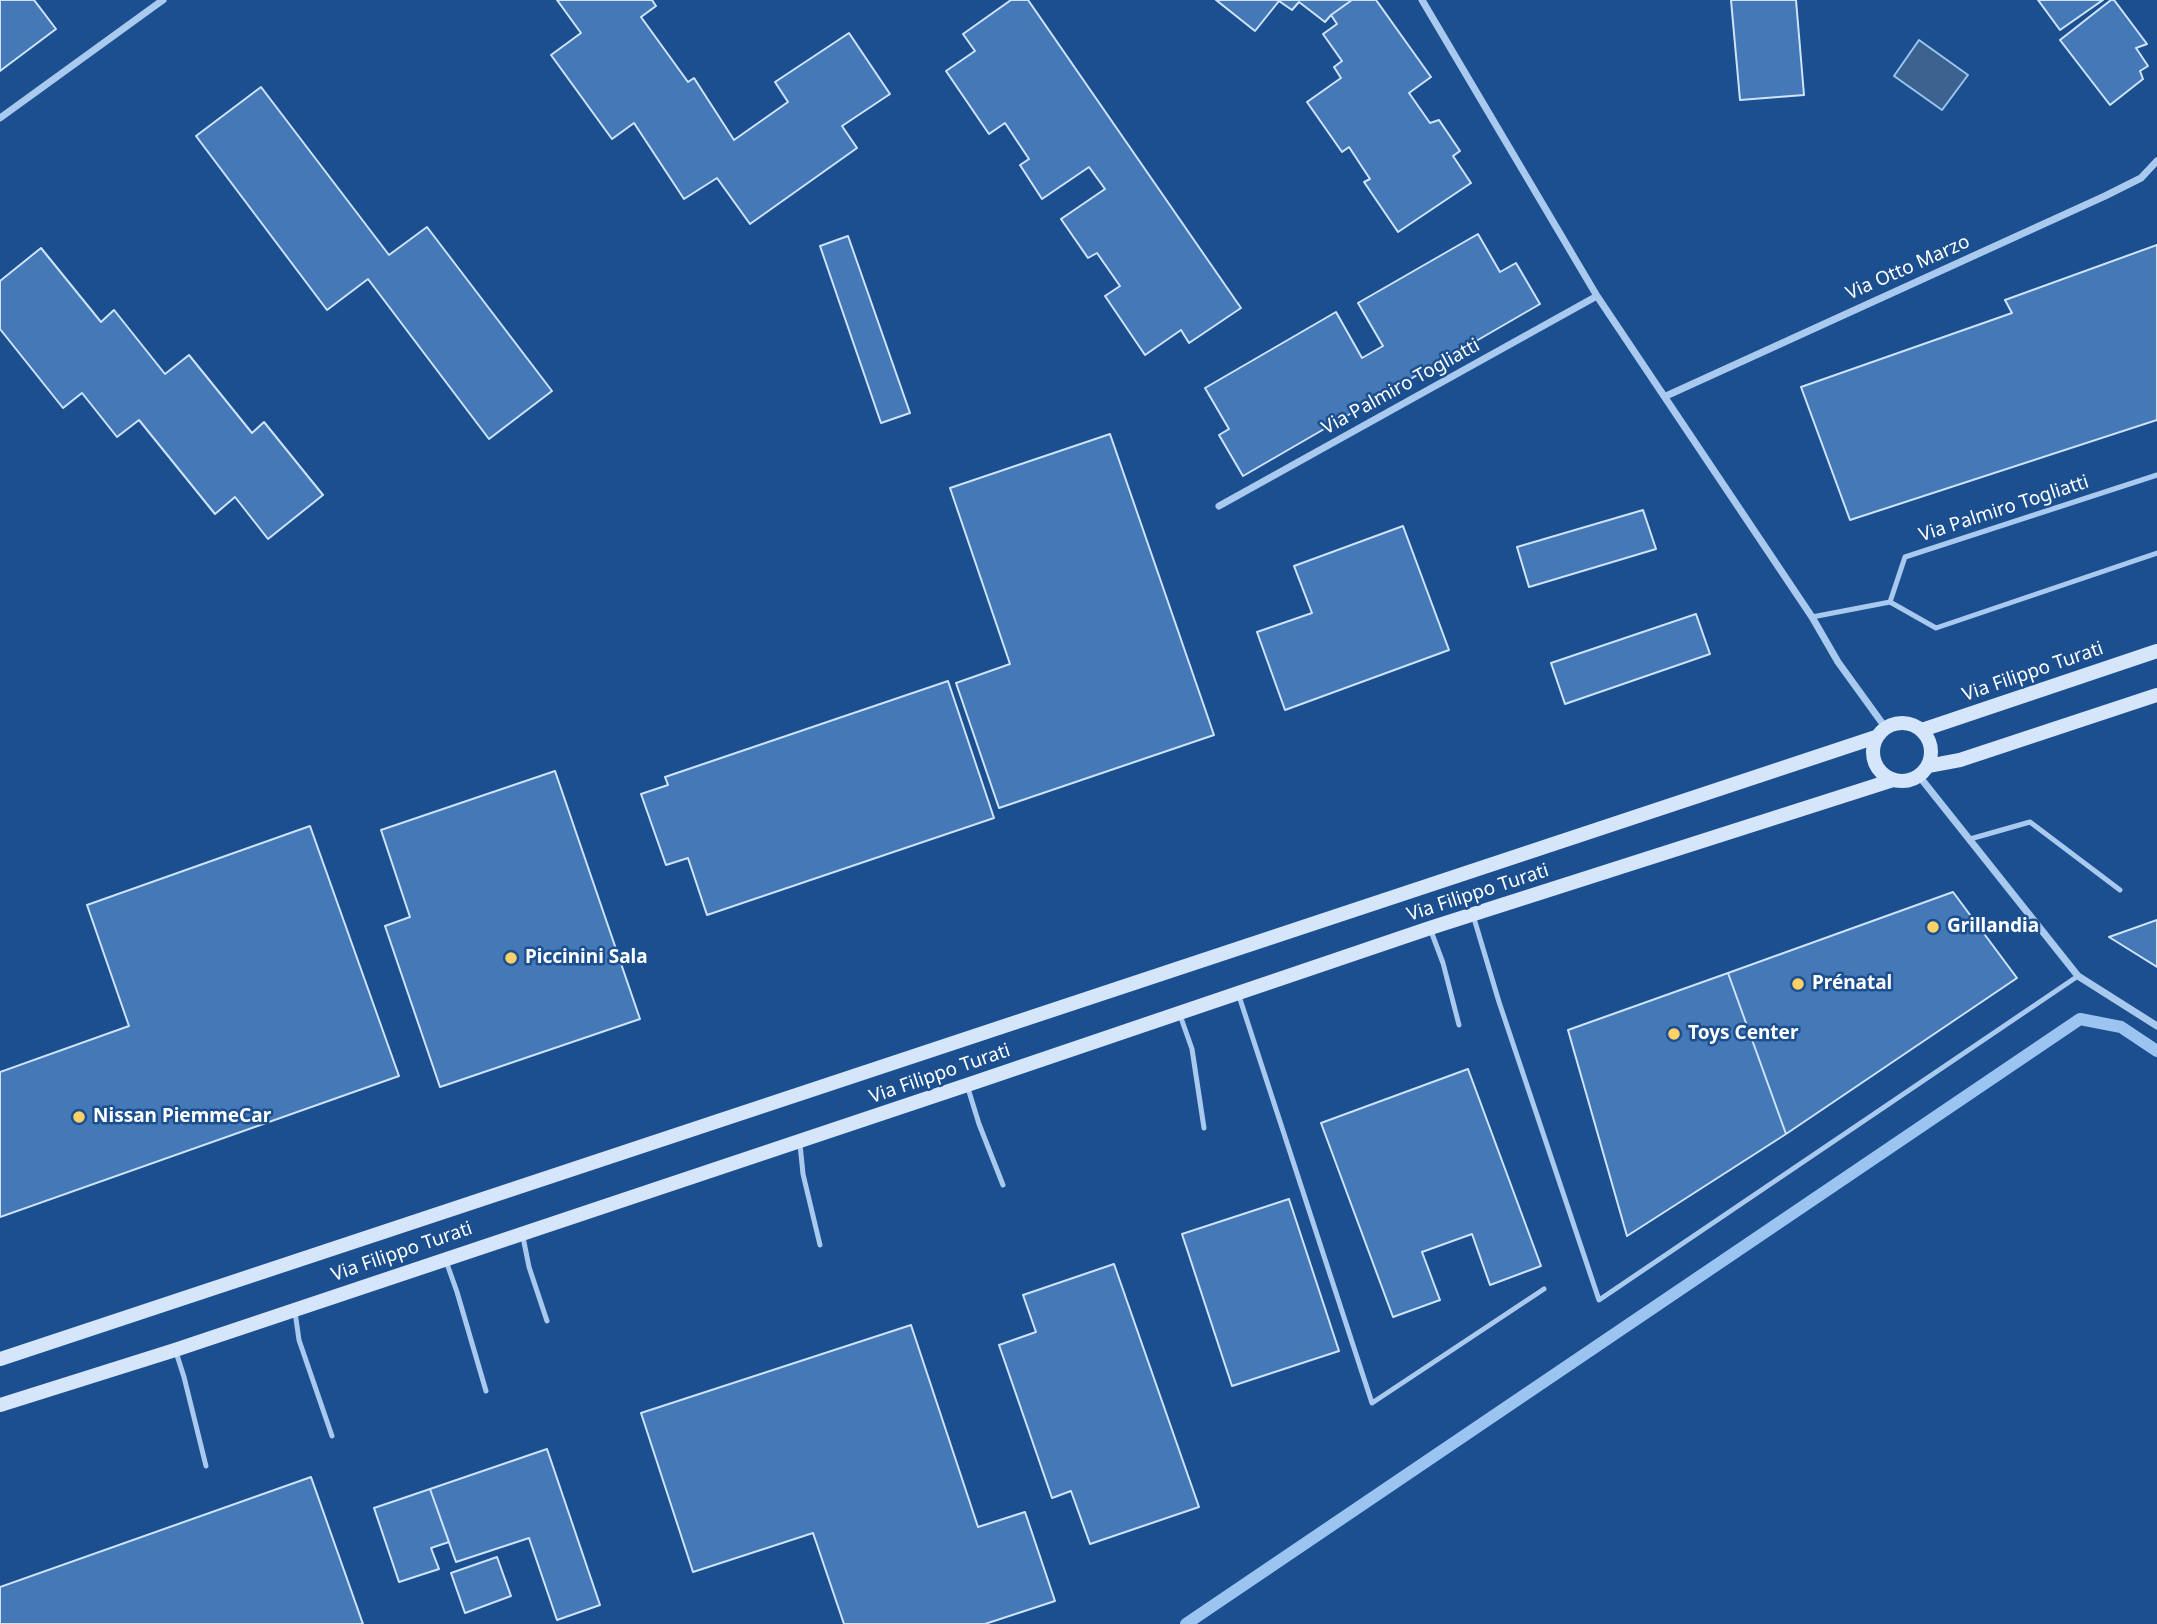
<!DOCTYPE html>
<html>
<head>
<meta charset="utf-8">
<style>
  body { margin:0 }
  canvas { display:block; background:#1b4f8f }
</style>
</head>
<body>
<canvas width="2157" height="1624"></canvas>
<script>
const ctx = document.querySelector('canvas').getContext('2d');
ctx.lineJoin = 'round';
function fillPath(path, color) { ctx.fillStyle = color; ctx.fill(path, 'evenodd'); }
function strokePath(path, color, width, dash) { ctx.strokeStyle = color; ctx.lineWidth = width; ctx.lineCap = dash ? 'butt' : 'round'; ctx.setLineDash(dash || []); ctx.stroke(path); }
function drawText(font, color, halo, rows, align = 'center') {
  ctx.font = font + ' "Noto Sans",sans-serif'; ctx.lineWidth = 5; ctx.setLineDash([]); ctx.textBaseline = 'middle'; ctx.strokeStyle = halo; ctx.fillStyle = color; for (const [text, x, y, turn = 0] of rows) {
    ctx.save(); ctx.translate(x, y); ctx.rotate((+turn || 0) * Math.PI / 180); ctx.textAlign = isNaN(turn) ? turn : align; if (halo) ctx.strokeText(text, 0, 0); ctx.fillText(text, 0, 0); ctx.restore();
  }
}
const water = new Path2D(`
  M 1919,40 L 1968,75 L 1942,110 L 1894,76 Z`);
fillPath(water, '#3c6290');
strokePath(water, '#9cc4f0', 2);
strokePath(new Path2D(`
  M 1186,1624 L 2080,1019 L 2121,1027 L 2157,1051`), '#9cc4f0', 12);
const building = new Path2D(`
  M 0,0 L 34,0 L 56,29 L 0,71 Z
  M 557,0 L 652,0 L 656,6 L 641,17 L 688,82 L 694,78 L 734,140 L 788,102 L 775,82 L 849,33 L 890,94 L 842,126 L 857,148 L 750,224 L 717,178 L 684,199 L 634,123 L 612,139 L 551,55 L 581,33 Z
  M 1011,0 L 1028,0 L 1241,308 L 1189,343 L 1181,330 L 1145,355 L 1105,296 L 1120,286 L 1097,253 L 1088,258 L 1061,219 L 1105,189 L 1089,167 L 1042,199 L 1020,165 L 1029,159 L 1005,123 L 989,134 L 946,71 L 975,51 L 963,34 Z
  M 1216,0 L 1352,0 L 1331,15 L 1325,22 L 1299,2 L 1292,10 L 1279,1 L 1255,31 Z
  M 1352,0 L 1376,0 L 1431,77 L 1409,93 L 1430,123 L 1439,120 L 1460,151 L 1453,156 L 1471,183 L 1398,232 L 1364,182 L 1370,179 L 1349,147 L 1342,152 L 1307,102 L 1341,78 L 1334,67 L 1342,61 L 1323,34 L 1337,24 L 1331,15 Z
  M 1731,0 L 1796,0 L 1804,95 L 1740,100 Z
  M 2038,0 L 2103,0 L 2060,30 Z
  M 2111,0 L 2114,0 L 2147,44 L 2136,48 L 2148,66 L 2140,71 L 2143,79 L 2110,105 L 2060,40 Z
  M 261,87 L 389,255 L 427,227 L 552,391 L 489,439 L 368,279 L 327,310 L 196,136 Z
  M 1478,234 L 1500,272 L 1516,263 L 1540,304 L 1243,476 L 1219,435 L 1229,429 L 1205,388 L 1336,312 L 1362,358 L 1383,346 L 1358,303 Z
  M 848,236 L 910,413 L 881,423 L 820,246 Z
  M 2157,245 L 2157,420 L 1850,520 L 1801,387 L 2012,313 L 2005,300 Z
  M 41,248 L 101,322 L 114,310 L 165,374 L 189,355 L 252,433 L 264,422 L 323,495 L 268,539 L 235,497 L 215,514 L 139,420 L 117,437 L 82,393 L 63,408 L 0,329 L 0,281 Z
  M 1110,434 L 1214,735 L 999,808 L 956,683 L 1010,664 L 950,488 Z
  M 1643,510 L 1656,549 L 1529,587 L 1517,547 Z
  M 1403,526 L 1449,650 L 1285,710 L 1257,632 L 1312,613 L 1294,566 Z
  M 1696,614 L 1710,654 L 1565,704 L 1551,663 Z
  M 948,681 L 994,818 L 707,915 L 688,858 L 666,865 L 641,794 L 668,785 L 665,777 Z
  M 555,771 L 640,1019 L 440,1087 L 385,926 L 410,917 L 381,830 Z
  M 310,826 L 399,1076 L 0,1217 L 0,1072 L 129,1026 L 87,905 Z
  M 1953,892 L 2017,978 L 1786,1134 L 1728,973 Z
  M 2157,920 L 2157,967 L 2109,937 Z
  M 1728,973 L 1786,1134 L 1627,1236 L 1568,1030 Z
  M 1468,1069 L 1541,1266 L 1490,1285 L 1472,1234 L 1422,1252 L 1440,1300 L 1393,1317 L 1321,1123 Z
  M 1289,1199 L 1339,1351 L 1232,1386 L 1182,1234 Z
  M 1114,1264 L 1199,1507 L 1090,1544 L 1071,1491 L 1052,1498 L 999,1345 L 1036,1332 L 1023,1295 Z
  M 911,1325 L 978,1527 L 1025,1512 L 1055,1601 L 985,1624 L 844,1624 L 813,1533 L 693,1572 L 641,1413 Z
  M 547,1449 L 600,1605 L 557,1620 L 529,1538 L 456,1562 L 430,1489 Z
  M 311,1477 L 363,1624 L 0,1624 L 0,1587 Z
  M 430,1489 L 449,1542 L 431,1548 L 439,1569 L 399,1582 L 374,1508 Z
  M 497,1557 L 511,1596 L 465,1613 L 451,1573 Z`);
fillPath(building, '#4478b7');
strokePath(building, '#cfe3fa', 2);
strokePath(new Path2D(`
  M 1890,602 L 1936,628 L 2157,553
  M 1812,617 L 1890,602 L 1905,557 L 2157,475
  M 1970,839 L 2030,822 L 2120,890
  M 1473,915 L 1499,1002 L 1599,1300 L 2078,976
  M 1431,931 L 1443,963 L 1459,1025
  M 1239,996 L 1372,1403 L 1544,1289
  M 1180,1015 L 1192,1049 L 1204,1128
  M 967,1085 L 979,1124 L 1003,1185
  M 800,1144 L 803,1174 L 820,1245
  M 523,1237 L 529,1267 L 547,1321
  M 446,1261 L 457,1292 L 486,1391
  M 295,1312 L 299,1340 L 332,1436
  M 176,1352 L 184,1377 L 206,1466`), '#a9c9ee', 5);
strokePath(new Path2D(`
  M 1422,0 L 1597,296 L 1812,617 L 1838,662 L 1885,727
  M 0,118 L 163,0
  M 1666,396 L 2105,196 L 2141,178 L 2157,161
  M 1219,506 L 1597,296
  M 1919,776 L 2078,976 L 2157,1026`), '#a9c9ee', 7);
strokePath(new Path2D(`
  M1873 752a29 29 0 1 1 58 0a29 29 0 1 1-58 0Z
  M 1922,730 L 2157,651
  M 1928,766 L 1960,760 L 2157,695
  M 0,1359 L 1876,737
  M 0,1405 L 175,1350 L 967,1085 L 1430,928 L 1893,780`), '#d6e6fa', 14);
for (const [x, y, r, color] of [
  [1933,927,7,"#ffd166"],
  [511,958,7,"#ffd166"],
  [1798,984,7,"#ffd166"],
  [1674,1034,7,"#ffd166"],
  [79,1117,7,"#ffd166"]
]) { const dot = new Path2D(); dot.arc(x, y, r, 0, 2 * Math.PI); ctx.fillStyle = color; ctx.fill(dot); strokePath(dot, '#1b4f8f', 2.5); }
drawText('19px', '#fff', '#1b4f8f', [
  ["Via Otto Marzo",1908,268,-24],
  ["Via Palmiro Togliatti",1401,387,-29],
  ["Via Palmiro Togliatti",2004,509,-18],
  ["Via Filippo Turati",2033,672,-19],
  ["Via Filippo Turati",1478,893,-18],
  ["Via Filippo Turati",940,1074,-19],
  ["Via Filippo Turati",402,1252,-19]
]);
drawText('bold 19px', '#fff', '#1b4f8f', [
  ["Grillandia",1947,927],
  ["Piccinini Sala",525,958],
  ["Prénatal",1812,984],
  ["Toys Center",1688,1034],
  ["Nissan PiemmeCar",93,1117]
], 'left');
</script>
</body>
</html>
